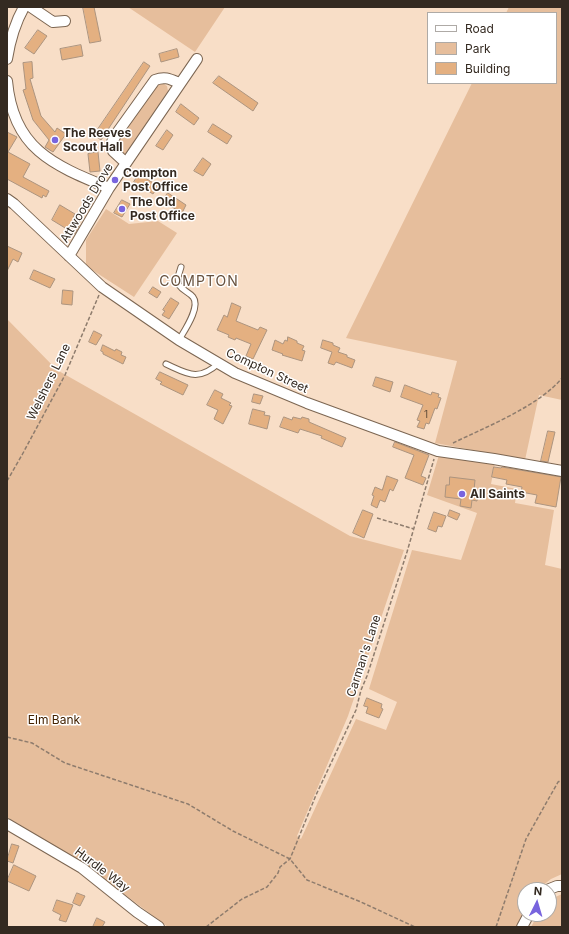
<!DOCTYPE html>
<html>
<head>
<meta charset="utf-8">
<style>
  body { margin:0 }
  #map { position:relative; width:569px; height:934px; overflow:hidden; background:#f8dec7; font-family:Inter,sans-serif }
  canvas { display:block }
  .frame { position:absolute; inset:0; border:8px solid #342a21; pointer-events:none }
  .legend { position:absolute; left:427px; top:12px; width:130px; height:72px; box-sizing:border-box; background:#fff; border:1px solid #aeaaa6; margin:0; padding:5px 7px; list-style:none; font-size:12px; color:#342a21 }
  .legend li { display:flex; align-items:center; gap:8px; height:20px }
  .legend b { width:20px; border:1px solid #aeaaa6 }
  .north { position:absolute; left:517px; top:882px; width:40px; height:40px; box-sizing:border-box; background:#fff; border:1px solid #aeaaa6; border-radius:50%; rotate:5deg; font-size:11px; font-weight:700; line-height:16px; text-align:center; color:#342a21 }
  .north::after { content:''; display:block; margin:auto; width:14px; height:18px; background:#7864de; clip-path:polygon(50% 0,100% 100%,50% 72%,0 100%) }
</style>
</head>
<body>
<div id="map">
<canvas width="569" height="934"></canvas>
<div class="frame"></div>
<ul class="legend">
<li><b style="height:5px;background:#fff"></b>Road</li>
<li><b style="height:11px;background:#e6be9c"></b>Park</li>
<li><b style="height:11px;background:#e4b081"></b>Building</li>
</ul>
<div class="north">N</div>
</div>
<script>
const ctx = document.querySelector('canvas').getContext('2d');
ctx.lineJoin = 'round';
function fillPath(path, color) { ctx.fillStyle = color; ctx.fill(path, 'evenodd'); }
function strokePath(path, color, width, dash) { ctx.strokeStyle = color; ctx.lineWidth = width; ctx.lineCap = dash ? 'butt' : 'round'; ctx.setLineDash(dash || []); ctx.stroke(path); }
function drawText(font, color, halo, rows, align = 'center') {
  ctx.font = font + ' Inter,sans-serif'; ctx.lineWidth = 3; ctx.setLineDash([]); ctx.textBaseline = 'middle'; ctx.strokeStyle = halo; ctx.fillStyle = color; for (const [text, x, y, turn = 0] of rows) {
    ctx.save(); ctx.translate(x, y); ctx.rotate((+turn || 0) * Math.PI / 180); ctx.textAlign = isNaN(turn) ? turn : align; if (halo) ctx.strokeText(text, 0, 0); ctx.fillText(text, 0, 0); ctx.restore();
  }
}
fillPath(new Path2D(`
  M 128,7 L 225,7 L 195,52 Z
  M 509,7 L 562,7 L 562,400 L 539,395 L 525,460 L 435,443 L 457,361 L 346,338 L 472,83 L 556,83 L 556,13 L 506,13 Z
  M 161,82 L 167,86 L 168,91 L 126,154 L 118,151 L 116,144 L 156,83 Z
  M 106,209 L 129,224 L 158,221 L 177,233 L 134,297 L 86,266 L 86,240 Z
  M 7,319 L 57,370 L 350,536 L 404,550 L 348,716 L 297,836 L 301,839 L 356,719 L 386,730 L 397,702 L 369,689 L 412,550 L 461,560 L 477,513 L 427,495 L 439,455 L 495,463 L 491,484 L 517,489 L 515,503 L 554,510 L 545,565 L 562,569 L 562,874 L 551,879 L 537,890 L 525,890 L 525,914 L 519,927 L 168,927 L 84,864 L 7,817 Z
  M 562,894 L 562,927 L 531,927 L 538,914 L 549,914 L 549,900 Z`), '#e6be9c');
const building = new Path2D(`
  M 83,7 L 94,7 L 101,41 L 90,43 Z
  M 38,30 L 47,36 L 34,54 L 25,48 Z
  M 81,45 L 83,56 L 62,60 L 60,49 Z
  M 177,49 L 179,57 L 161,62 L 159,54 Z
  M 32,62 L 33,78 L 30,79 L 41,116 L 55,132 L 57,128 L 66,134 L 53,152 L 45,147 L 49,140 L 33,120 L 23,90 L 26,89 L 23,63 Z
  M 144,62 L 150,66 L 101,140 L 94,135 Z
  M 219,76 L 258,103 L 253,111 L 213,83 Z
  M 181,104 L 199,118 L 194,125 L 176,112 Z
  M 213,124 L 232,136 L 227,144 L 208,132 Z
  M 167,130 L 173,135 L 163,150 L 156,146 Z
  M 7,132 L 17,137 L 8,152 L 30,164 L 23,177 L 49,191 L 46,197 L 43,195 L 42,198 L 7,179 Z
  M 98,152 L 100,171 L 90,172 L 88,154 Z
  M 203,158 L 211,164 L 203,176 L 194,171 Z
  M 139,174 L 158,186 L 153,194 L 134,182 Z
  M 168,193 L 186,205 L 182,213 L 162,201 Z
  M 122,200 L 130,204 L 122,217 L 114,213 Z
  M 60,205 L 75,214 L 73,217 L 80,221 L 79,223 L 80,224 L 75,234 L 52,220 Z
  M 7,246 L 22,253 L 18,262 L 13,259 L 7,271 Z
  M 34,270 L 55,279 L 50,288 L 30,279 Z
  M 153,287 L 161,292 L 157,298 L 149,293 Z
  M 63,290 L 73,291 L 72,305 L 62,304 Z
  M 171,298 L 179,303 L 169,319 L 162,315 L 165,311 L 163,310 Z
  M 232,303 L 241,307 L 236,321 L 258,330 L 260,327 L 267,330 L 253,359 L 246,356 L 251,344 L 236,338 L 235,340 L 228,337 L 229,335 L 217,330 L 224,315 L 227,317 Z
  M 94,331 L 102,335 L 96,345 L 89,342 Z
  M 288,337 L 297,341 L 297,343 L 304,346 L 302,350 L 305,351 L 302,361 L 282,355 L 283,354 L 272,350 L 275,340 L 283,344 L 285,340 L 287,341 Z
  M 323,340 L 333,343 L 333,345 L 340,348 L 338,352 L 347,355 L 347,357 L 355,360 L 352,368 L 336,362 L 334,365 L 328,363 L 332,352 L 321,348 Z
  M 103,345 L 115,351 L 116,349 L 122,352 L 121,355 L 126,357 L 123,364 L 103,354 L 103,352 L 101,351 Z
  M 160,372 L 188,385 L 183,395 L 160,384 L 162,382 L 156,379 Z
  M 376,377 L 393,382 L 390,392 L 373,386 Z
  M 405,385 L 431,395 L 432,392 L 439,394 L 438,397 L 441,398 L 437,409 L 435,408 L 429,424 L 426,423 L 424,429 L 417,427 L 420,421 L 417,420 L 423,405 L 401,397 Z
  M 215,390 L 223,394 L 221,398 L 231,403 L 229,405 L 232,406 L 223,424 L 214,419 L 218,410 L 207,405 Z
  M 254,394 L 263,396 L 260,404 L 252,402 Z
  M 253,409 L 265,412 L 264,415 L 270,416 L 267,429 L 249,424 Z
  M 284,417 L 292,420 L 293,417 L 301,419 L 302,417 L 309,419 L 309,422 L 346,438 L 342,447 L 321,438 L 322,436 L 300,429 L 298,433 L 280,427 Z
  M 548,431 L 555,432 L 548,462 L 541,461 Z
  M 395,442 L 429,455 L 421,476 L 426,478 L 423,485 L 405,478 L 414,455 L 393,447 Z
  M 494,467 L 501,468 L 502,467 L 561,477 L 556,507 L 535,503 L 537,495 L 521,492 L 522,487 L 506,484 L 507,480 L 492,477 Z
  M 387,476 L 398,480 L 393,491 L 390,489 L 385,502 L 380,500 L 377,508 L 371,505 L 374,496 L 372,495 L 375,487 L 382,490 Z
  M 450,477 L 475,480 L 474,490 L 478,491 L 477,501 L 472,500 L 471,508 L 460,506 L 461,499 L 445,497 L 446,485 L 449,485 Z
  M 363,510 L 373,514 L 364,538 L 353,533 Z
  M 450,510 L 460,514 L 457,520 L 448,516 Z
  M 434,512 L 446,516 L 442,527 L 438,526 L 436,532 L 428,529 Z
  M 367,698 L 382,704 L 381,708 L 383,709 L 379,718 L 366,713 L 368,707 L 364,706 Z
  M 12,844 L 19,846 L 13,863 L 7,861 Z
  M 14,865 L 36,876 L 29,891 L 7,881 Z
  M 77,893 L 85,896 L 80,906 L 73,903 Z
  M 57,900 L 73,905 L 66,922 L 59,920 L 61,915 L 53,911 Z
  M 97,918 L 105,922 L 102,927 L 93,927 Z`);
fillPath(building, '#e4b081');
strokePath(building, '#ac947f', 1);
const lane = new Path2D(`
  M 179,340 C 184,331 201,307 193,297 C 189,292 183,291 179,285 L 178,277 L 181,267
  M 166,364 C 188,374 198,382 219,363`);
const street = new Path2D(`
  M 31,7 L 53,22 L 65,21
  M 7,59 C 10,40 15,23 24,7
  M 7,81 C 13,149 53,165 109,188
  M 126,163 L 113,151 L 112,142 L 117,133 L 155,80 C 165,76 170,79 179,83
  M 7,199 L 14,204 L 102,287 L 179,340 L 235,373 L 307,403 L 438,451 L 494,459 L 562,471
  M 69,256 L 109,188 L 197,59
  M 7,824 L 82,868 L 137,912 L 159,927
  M 547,890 L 557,886 L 562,886
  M 522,927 L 529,914`);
strokePath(lane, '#7c6652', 7);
strokePath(street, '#7c6652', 12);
strokePath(new Path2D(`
  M 453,443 C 486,427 539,406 562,378
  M 7,481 L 22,455 L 65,375 L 99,295
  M 377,518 L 414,529
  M 7,737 L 32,743 L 65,763 L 188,804 L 233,831 L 290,859 L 307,880 L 361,902 L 415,927
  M 206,927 L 242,899 L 267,887 L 278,873 L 280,867 L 290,859 L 316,795 L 356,710 L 361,690 L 367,676 L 407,552 L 434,459
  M 496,927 L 526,839 L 558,782 L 562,780`), '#8e7c6d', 1.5, [4, 2]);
strokePath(lane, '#fff', 5);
strokePath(street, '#fff', 10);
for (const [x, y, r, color] of [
  [55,140,4,"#7864de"],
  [115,180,4,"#7864de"],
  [122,209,4,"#7864de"],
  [462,494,4,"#7864de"]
]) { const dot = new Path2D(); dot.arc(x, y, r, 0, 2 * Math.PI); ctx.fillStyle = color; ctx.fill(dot); strokePath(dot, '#fff', 1.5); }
drawText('10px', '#604c39', null, [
  ["1",426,415]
]);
drawText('bold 12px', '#342a21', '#fff', [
  ["The Reeves",63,133],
  ["Scout Hall",63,147],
  ["Compton",123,173],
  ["Post Office",123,187],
  ["The Old",130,202],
  ["Post Office",130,216],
  ["All Saints",470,494]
], 'left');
drawText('12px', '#342a21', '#fff', [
  ["Attwoods Drove",87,203,-59],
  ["Compton Street",267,371,25],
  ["Welshers Lane",49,382,-64],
  ["Carman's Lane",364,656,-72],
  ["Hurdle Way",102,870,37]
]);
drawText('12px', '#432200', '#fff', [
  ["Elm Bank",54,720]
]);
ctx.letterSpacing = '1px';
drawText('14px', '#68523f', '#fff', [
  ["COMPTON",199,282]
]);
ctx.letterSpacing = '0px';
</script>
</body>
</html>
